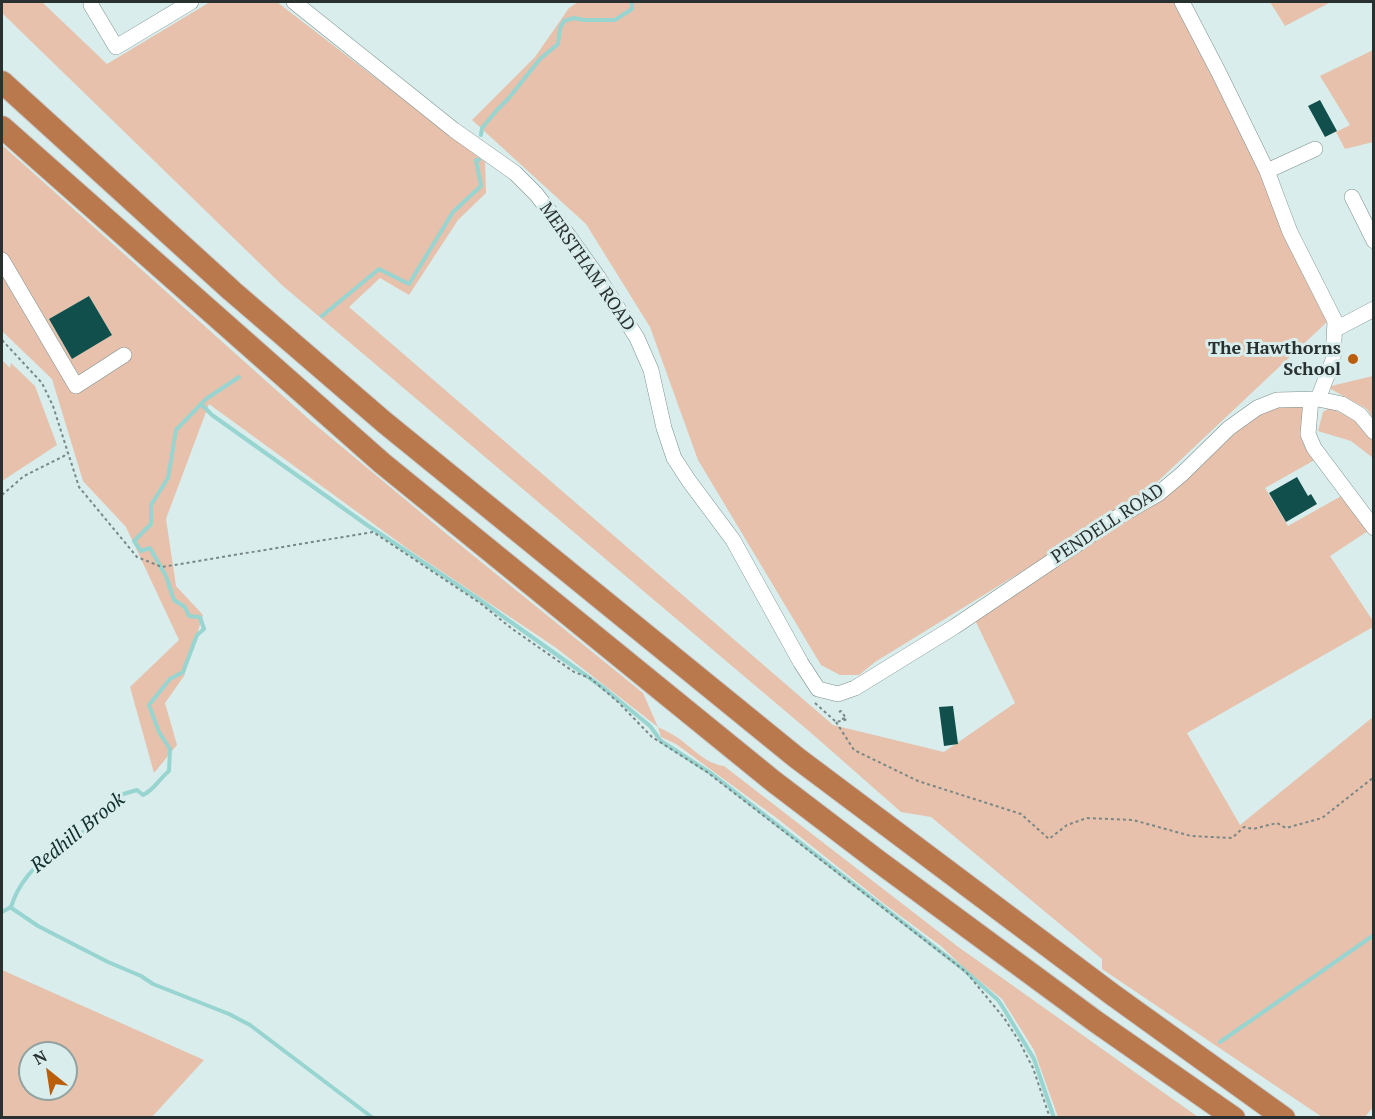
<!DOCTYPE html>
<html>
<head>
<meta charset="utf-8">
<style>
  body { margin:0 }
  #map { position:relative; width:1375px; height:1119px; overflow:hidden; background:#d8edec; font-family:"PT Serif",serif }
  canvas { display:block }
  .frame { position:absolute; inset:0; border:3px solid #293130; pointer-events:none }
  .north { position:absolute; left:18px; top:1041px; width:60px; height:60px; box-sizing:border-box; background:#d8edec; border:2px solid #92a2a1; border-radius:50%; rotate:330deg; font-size:16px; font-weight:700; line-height:24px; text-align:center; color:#293130 }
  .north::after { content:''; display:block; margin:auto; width:21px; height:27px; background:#bb5e0b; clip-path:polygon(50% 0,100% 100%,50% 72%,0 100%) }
</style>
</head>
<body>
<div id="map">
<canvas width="1375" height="1119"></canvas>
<div class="frame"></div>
<div class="north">N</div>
</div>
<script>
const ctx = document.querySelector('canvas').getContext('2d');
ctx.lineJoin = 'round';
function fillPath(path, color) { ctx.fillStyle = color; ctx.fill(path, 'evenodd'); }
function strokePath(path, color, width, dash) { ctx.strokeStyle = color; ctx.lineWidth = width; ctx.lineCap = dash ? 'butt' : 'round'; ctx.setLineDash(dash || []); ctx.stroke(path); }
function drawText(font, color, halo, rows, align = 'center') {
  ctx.font = font + ' "PT Serif",serif'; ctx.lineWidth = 6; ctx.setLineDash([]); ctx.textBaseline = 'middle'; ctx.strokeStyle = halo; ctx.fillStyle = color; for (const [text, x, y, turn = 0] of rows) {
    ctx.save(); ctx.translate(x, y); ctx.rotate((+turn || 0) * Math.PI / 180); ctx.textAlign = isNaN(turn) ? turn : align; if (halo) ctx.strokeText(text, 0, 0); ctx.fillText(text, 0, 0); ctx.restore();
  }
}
fillPath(new Path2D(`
  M 2,2 L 42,2 L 107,64 L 210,2 L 277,2 L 485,162 L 486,193 L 458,220 L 409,295 L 380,278 L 349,307 L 833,725 L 944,752 L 1015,703 L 975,620 L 1068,553 L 1149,508 L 1218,449 L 1255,415 L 1282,404 L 1310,405 L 1308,434 L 1320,457 L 1265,488 L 1288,526 L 1343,495 L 1368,531 L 1330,556 L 1373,621 L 1373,627 L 1187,733 L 1240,825 L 1373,717 L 1374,1106 L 1365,1117 L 1322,1117 L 1102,969 L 1102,959 L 931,817 L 901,812 L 810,732 L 283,286 L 2,13 Z
  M 578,2 L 1178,2 L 1192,20 L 1328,321 L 1138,500 L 875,662 L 859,675 L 840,675 L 821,665 L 698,460 L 650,327 L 586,224 L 472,120 L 535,57 L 569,8 Z
  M 1270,2 L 1331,2 L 1285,26 Z
  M 1373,50 L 1373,142 L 1345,149 L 1336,132 L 1350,125 L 1320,76 Z
  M 2,145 L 312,422 L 443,531 L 643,693 L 658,727 C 664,730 670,733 675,736 C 691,746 705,764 724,766 L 957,946 L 1198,1117 L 1058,1117 L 1034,1050 L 1002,999 L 964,968 L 941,946 L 883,903 L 778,819 L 676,744 L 661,737 L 658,727 L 555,647 L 408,549 L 209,404 L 166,519 L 176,586 L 203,615 L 184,676 L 165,703 L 177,745 L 154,773 L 130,687 L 179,640 L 126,527 L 83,481 L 52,379 L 2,331 ZM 89,296 L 112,335 L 72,359 L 49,319 Z
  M 2,360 L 10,368 L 11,363 L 35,386 L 57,445 L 2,481 Z
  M 1373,376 L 1373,418 L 1367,409 L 1327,387 Z
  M 1329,408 L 1351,417 L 1372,440 L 1373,458 L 1351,441 L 1318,431 L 1323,412 Z
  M 2,970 L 204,1060 L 152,1117 L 2,1117 ZM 30,1053 L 66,1053 L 66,1089 L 30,1089 Z`), '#e7c1ab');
strokePath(new Path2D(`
  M 481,135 L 482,128 L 497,110 L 508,99 L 540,59 L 558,44 L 560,28 L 564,21 L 574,18 L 584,20 L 615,20 L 632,9 L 632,2
  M 322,316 L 379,269 L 409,284 L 453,212 L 481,186 L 476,160 L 479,160
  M 201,404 L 212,415 L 367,525 L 477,598 L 605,689 L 650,726 L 661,741 L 712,774 L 963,969 L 998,1000 L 1004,1009 L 1034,1059 L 1054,1118
  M 10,907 L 38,926 L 108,962 L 141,976 L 153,984 L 229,1014 L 250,1025 L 373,1118
  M 2,912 L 11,907 C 21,875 43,861 65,839 L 72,840 L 88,829 L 90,822 L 108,814 L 109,804 L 120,795 L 137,790 L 143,795 C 155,789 158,780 169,771 L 170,749 L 159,732 L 149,705 L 170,679 L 183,672 L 197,635 L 204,629 L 200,617 L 189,616 L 185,607 L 174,600 L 166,576 L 150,548 L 141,551 L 134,541 L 151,524 L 151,505 L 168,478 L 176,430 L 206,399 L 239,377
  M 1220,1042 L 1374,935`), '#98d4d0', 4);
fillPath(new Path2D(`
  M 1320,100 L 1337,131 L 1325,137 L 1308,106 Z
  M 89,296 L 112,335 L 72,359 L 49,319 Z
  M 1297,477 L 1308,496 L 1311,494 L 1317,504 L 1286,522 L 1269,493 Z
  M 953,706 L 958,744 L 944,746 L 939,707 Z`), '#104f4c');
const minor = new Path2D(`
  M 294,2 L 454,130 L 515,173 L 536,194 L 568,235 L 598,277 L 637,338 L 651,370 L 664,428 L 674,458 L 689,481 L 733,540 L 801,663 L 818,689 L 838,694 L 855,688 L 954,627 L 1116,518 L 1158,494 L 1182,474 L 1229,428 L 1257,408 L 1277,400 L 1318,399 L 1342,404 L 1360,415 L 1374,432
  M 1182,2 L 1219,73 L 1267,171 L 1290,232 L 1335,321 L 1333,360 L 1318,399
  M 91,5 L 116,47 L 191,2
  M 1267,171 L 1315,149
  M 1352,197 L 1374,241
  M 2,260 L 76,386 L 124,355
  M 1336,329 L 1374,309
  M 1311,399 L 1308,434 L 1314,448 L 1374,528`);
const highway = new Path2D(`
  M 2,82 L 232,291 L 384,422 L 797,758 L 1113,995 L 1284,1118
  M 2,127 L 382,463 L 773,781 L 878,861 L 1095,1021 L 1234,1118`);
strokePath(minor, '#7c908e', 16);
strokePath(highway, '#c7c9c9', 24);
strokePath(new Path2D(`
  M 2,340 L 42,383 L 53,406 L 79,487 L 137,557 L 162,567 L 373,532 L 480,603 L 511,628 L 574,672 L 590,678 L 618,702 L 652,737 L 707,772 L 966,972 L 1004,1018 L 1019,1041 L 1033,1068 L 1050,1118
  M 2,495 L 24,476 L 64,456 L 66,452
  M 815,703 L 836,722 L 849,719
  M 839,712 L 841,711 L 846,718 L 842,719
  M 836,722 L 854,750 L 918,781 L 1021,814 L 1049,839 L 1067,825 L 1087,818 L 1133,820 L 1191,836 L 1232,838 L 1244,827 L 1253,829 L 1277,823 L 1286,828 L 1322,818 L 1374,777`), '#798786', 2, [3, 3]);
strokePath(minor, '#fff', 15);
strokePath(highway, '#ba784d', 22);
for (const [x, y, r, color] of [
  [1353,359,6,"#bb5e0b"]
]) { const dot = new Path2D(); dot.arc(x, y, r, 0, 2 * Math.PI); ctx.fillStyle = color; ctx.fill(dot); strokePath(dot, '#d8edec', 2); }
drawText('18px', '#293130', '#d8edec', [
  ["MERSTHAM ROAD",587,267,55],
  ["PENDELL ROAD",1108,524,-33]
]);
drawText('bold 18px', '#293130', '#d8edec', [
  ["The Hawthorns",1341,349],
  ["School",1341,370]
], 'right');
drawText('italic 20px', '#102f2e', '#d8edec', [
  ["Redhill Brook",78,833,-39]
]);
</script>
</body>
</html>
